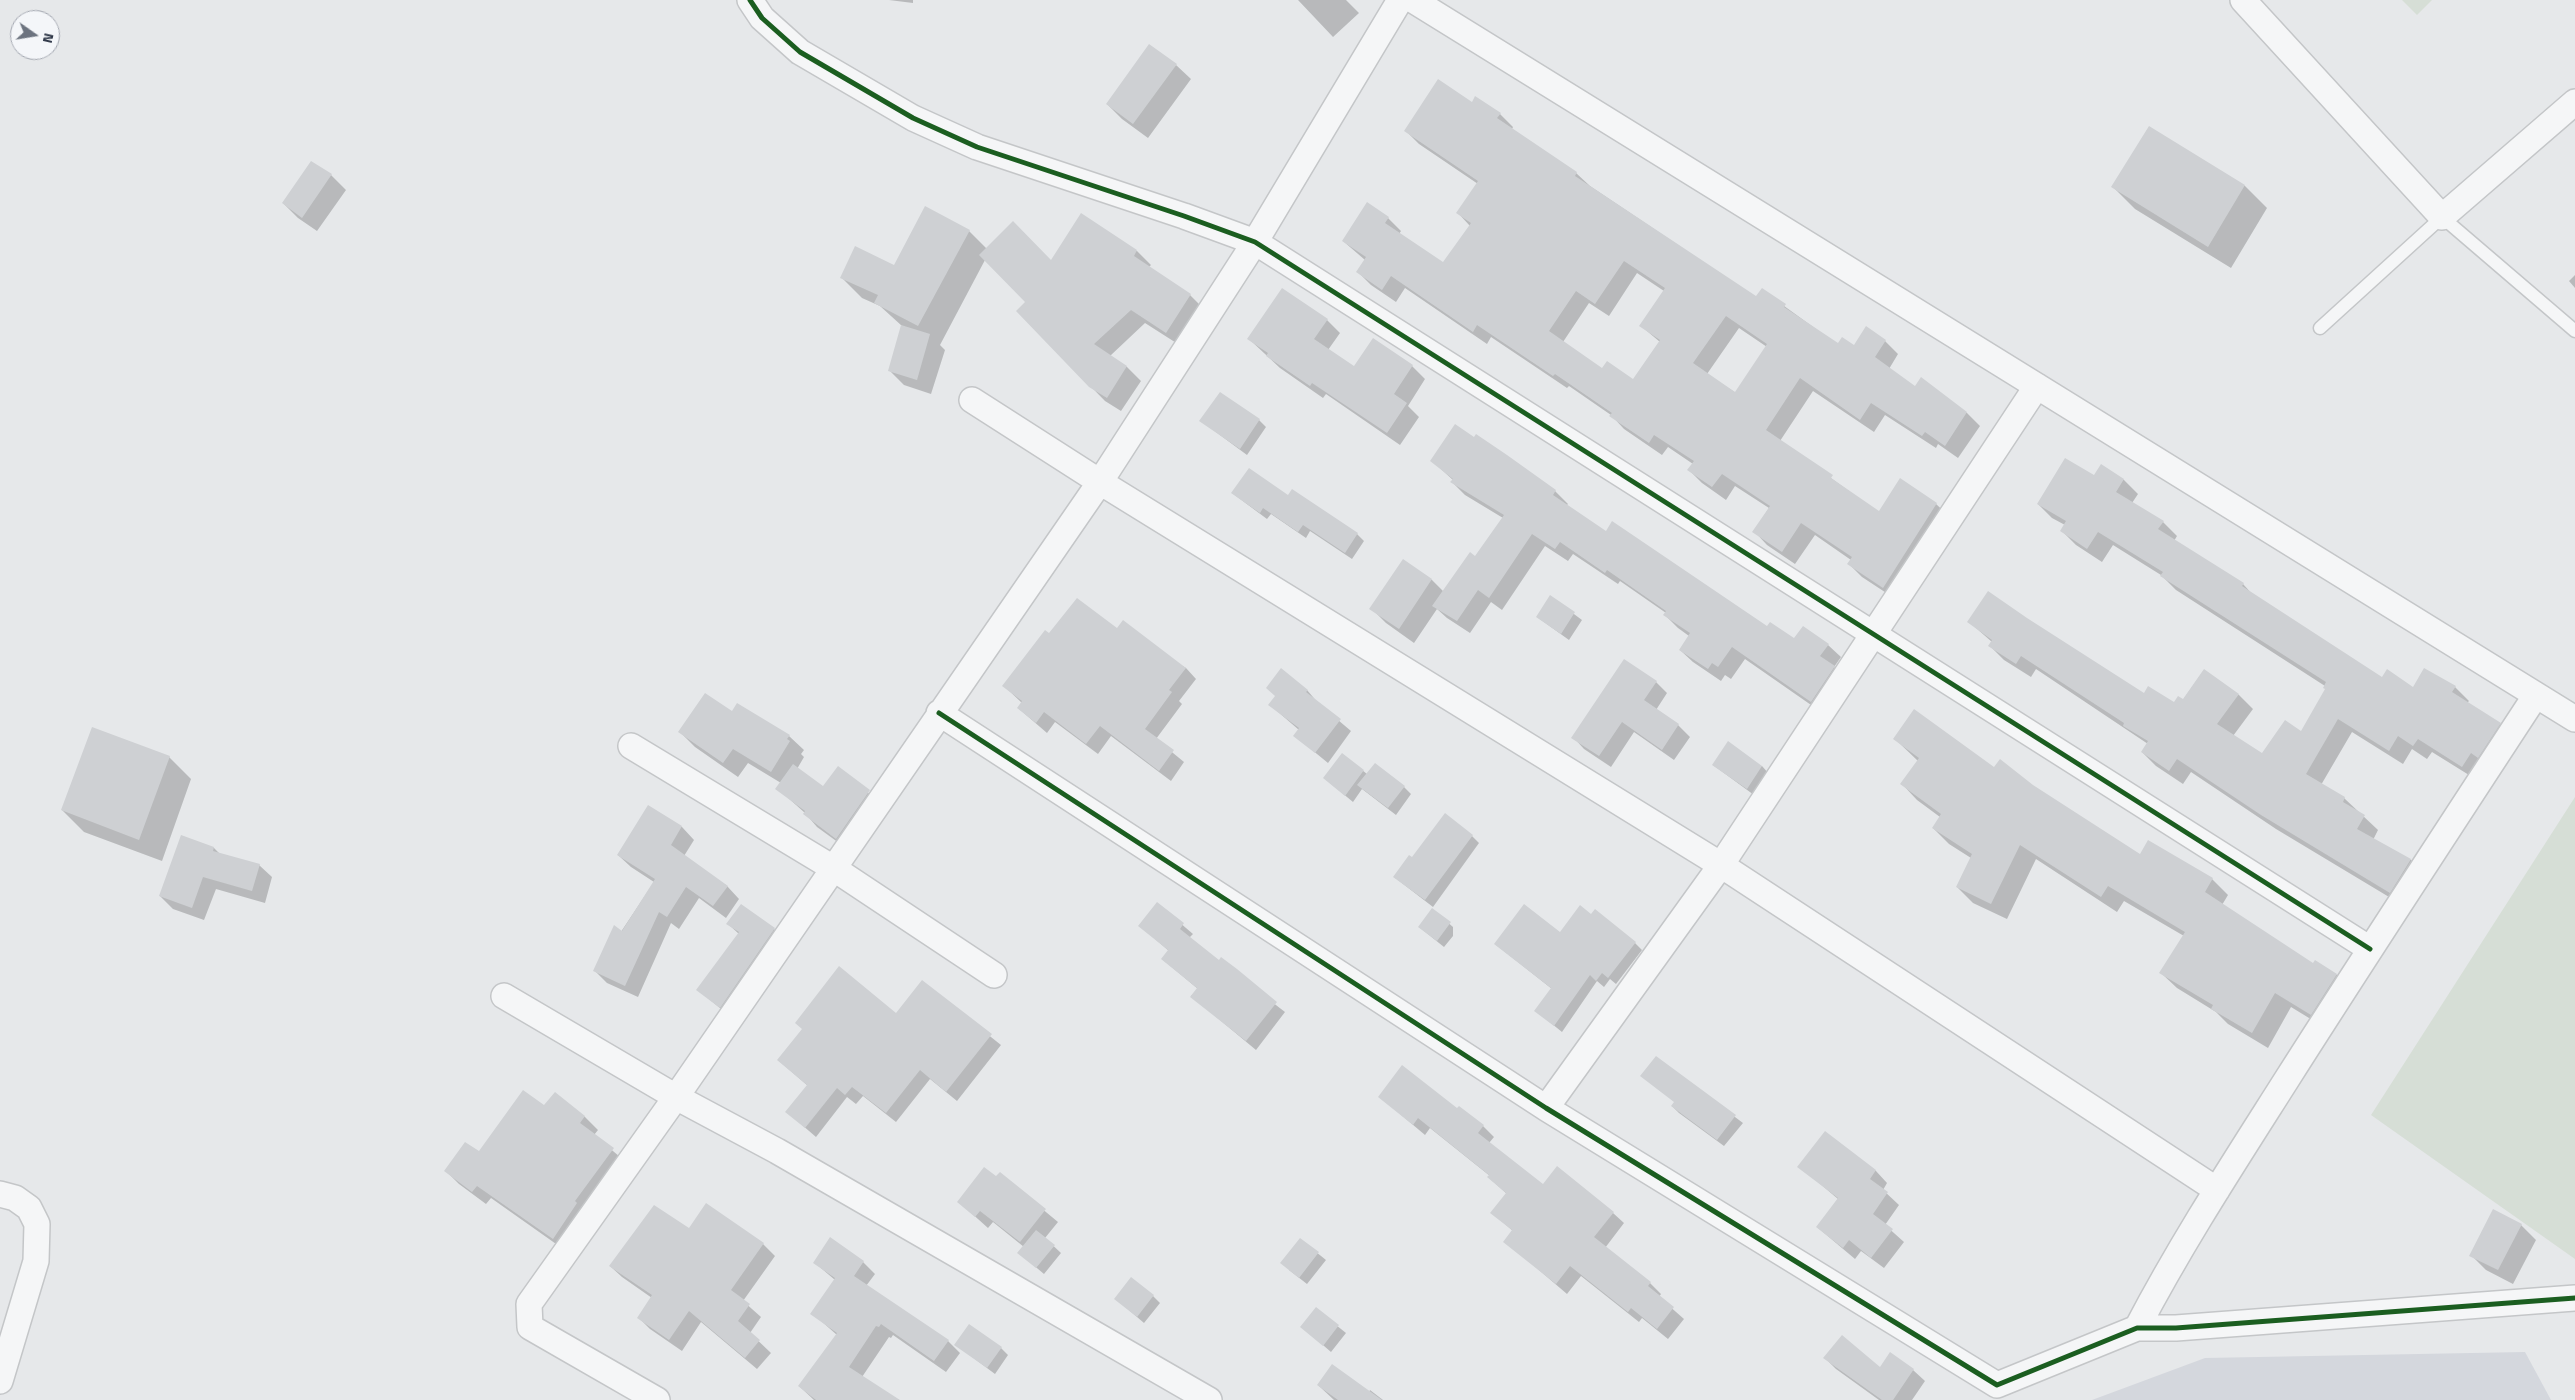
<!DOCTYPE html>
<html>
<head>
<meta charset="utf-8">
<style>
  body { margin:0 }
  #map { position:relative; width:2575px; height:1400px; overflow:hidden; background:#e6e8ea; font-family:"Titillium Web",sans-serif }
  canvas { display:block }
  .north { position:absolute; left:10px; top:10px; width:50px; height:50px; box-sizing:border-box; background:#f4f6f9; border:1px solid #a4a8b1; border-radius:50%; rotate:103deg; font-size:14px; font-weight:700; line-height:20px; text-align:center; color:#2b3445 }
  .north::after { content:''; display:block; margin:auto; width:18px; height:22px; background:#6c737f; clip-path:polygon(50% 0,100% 100%,50% 72%,0 100%) }
</style>
</head>
<body>
<div id="map">
<canvas width="2575" height="1400"></canvas>
<div class="north">N</div>
</div>
<script>
const ctx = document.querySelector('canvas').getContext('2d');
ctx.lineJoin = 'round';
function fillPath(path, color) { ctx.fillStyle = color; ctx.fill(path, 'evenodd'); }
function strokePath(path, color, width, dash) { ctx.strokeStyle = color; ctx.lineWidth = width; ctx.lineCap = dash ? 'butt' : 'round'; ctx.setLineDash(dash || []); ctx.stroke(path); }
fillPath(new Path2D(`
  M 2525,1352 L 2551,1400 L 2092,1400 L 2205,1358 Z`), '#d4d7dd');
fillPath(new Path2D(`
  M 2402,0 L 2432,0 L 2417,15 Z
  M 2575,797 L 2575,1259 L 2371,1115 Z`), '#d6ded6');
fillPath(new Path2D(`
  M 889,0 L 913,0 L 913,3 Z
  M 1298,0 L 1346,0 L 1359,13 L 1333,37 Z
  M 1176,65 L 1191,79 L 1148,138 L 1122,119 L 1107,104 Z
  M 1472,103 L 1500,114 L 1513,127 L 1512,129 L 1576,173 L 1590,186 L 1757,298 L 1762,290 L 1838,345 L 1854,346 L 1885,341 L 1898,354 L 1889,369 L 1916,388 L 1922,379 L 1967,413 L 1980,426 L 1958,458 L 1938,444 L 1936,448 L 1885,415 L 1874,432 L 1813,391 L 1780,441 L 1879,513 L 1900,480 L 1936,504 L 1950,517 L 1897,600 L 1862,577 L 1849,564 L 1851,560 L 1815,535 L 1795,564 L 1767,545 L 1754,531 L 1769,508 L 1735,486 L 1726,500 L 1702,483 L 1689,470 L 1693,464 L 1668,447 L 1662,455 L 1624,429 L 1611,415 L 1569,386 L 1567,388 L 1491,337 L 1487,344 L 1405,288 L 1396,302 L 1371,285 L 1358,272 L 1365,260 L 1343,241 L 1388,218 L 1401,231 L 1399,234 L 1443,264 L 1470,226 L 1458,213 L 1478,184 L 1419,144 L 1406,131 ZM 1637,273 L 1664,291 L 1641,326 L 1660,342 L 1634,380 L 1603,370 L 1563,342 L 1589,303 L 1609,316 ZM 1739,328 L 1767,347 L 1736,393 L 1707,374 Z
  M 2149,127 L 2245,186 L 2267,208 L 2231,268 L 2135,209 L 2113,187 Z
  M 331,175 L 346,190 L 317,231 L 298,218 L 283,203 Z
  M 969,231 L 987,249 L 1052,262 L 1137,251 L 1151,265 L 1149,267 L 1190,295 L 1204,309 L 1181,346 L 1145,323 L 1110,356 L 1127,367 L 1141,381 L 1121,411 L 1105,401 L 1017,311 L 1026,302 L 985,260 L 940,345 L 945,350 L 931,394 L 904,385 L 890,371 L 902,326 L 880,306 L 862,298 L 841,277 L 894,267 Z
  M 2575,275 L 2575,288 L 2569,281 Z
  M 1327,320 L 1340,333 L 1328,350 L 1354,368 L 1373,340 L 1412,366 L 1425,379 L 1408,406 L 1419,417 L 1400,445 L 1326,394 L 1323,398 L 1280,368 L 1249,339 Z
  M 1259,420 L 1266,427 L 1247,455 L 1201,421 Z
  M 1431,460 L 1555,491 L 1568,504 L 1566,506 L 1606,532 L 1768,628 L 1794,640 L 1828,645 L 1841,657 L 1834,667 L 1847,680 L 1824,714 L 1745,659 L 1731,679 L 1725,675 L 1721,681 L 1693,662 L 1680,650 L 1689,636 L 1678,628 L 1665,615 L 1666,613 L 1620,581 L 1618,584 L 1573,554 L 1568,561 L 1545,546 L 1502,610 L 1491,602 L 1470,633 L 1447,618 L 1437,609 L 1414,643 L 1386,623 L 1371,608 L 1403,561 L 1432,580 L 1444,592 L 1475,557 L 1503,518 L 1465,495 L 1452,482 L 1453,480 Z
  M 2101,466 L 2124,480 L 2138,494 L 2132,503 L 2163,522 L 2177,536 L 2174,541 L 2243,584 L 2254,596 L 2382,678 L 2414,688 L 2455,687 L 2469,701 L 2467,703 L 2500,724 L 2514,738 L 2477,780 L 2432,752 L 2427,759 L 2412,749 L 2403,764 L 2352,732 L 2321,785 L 2344,798 L 2378,830 L 2373,840 L 2411,860 L 2425,874 L 2404,906 L 2276,829 L 2191,772 L 2183,784 L 2156,766 L 2142,752 L 2148,744 L 2036,669 L 2031,677 L 2004,660 L 1990,646 L 1992,642 L 1968,621 L 2026,619 L 2144,694 L 2174,704 L 2183,700 L 2204,670 L 2239,695 L 2253,709 L 2233,736 L 2262,755 L 2301,733 L 2326,689 L 2325,686 L 2176,590 L 2161,575 L 2113,545 L 2102,562 L 2076,545 L 2062,531 L 2065,525 L 2052,518 L 2038,504 L 2094,477 Z
  M 1232,493 L 1289,497 L 1357,534 L 1364,541 L 1352,559 L 1310,531 L 1306,538 L 1271,514 L 1267,519 Z
  M 1551,597 L 1582,620 L 1569,640 L 1537,617 Z
  M 1118,630 L 1186,668 L 1196,679 L 1179,701 L 1182,704 L 1156,739 L 1184,762 L 1171,781 L 1111,736 L 1098,754 L 1055,722 L 1047,733 L 1018,708 L 1022,703 L 1004,686 L 1050,635 Z
  M 1656,682 L 1667,693 L 1656,710 L 1678,725 L 1690,737 L 1674,760 L 1634,732 L 1611,767 L 1584,749 L 1573,737 Z
  M 1307,690 L 1318,703 L 1351,731 L 1328,763 L 1295,736 L 1299,730 L 1270,705 Z
  M 732,713 L 789,736 L 804,750 L 801,754 L 804,757 L 797,769 L 823,788 L 838,768 L 882,804 L 850,851 L 817,827 L 805,813 L 777,788 L 781,783 L 748,763 L 738,777 L 695,747 L 680,732 Z
  M 1895,739 L 1994,769 L 2032,786 L 2140,855 L 2212,879 L 2228,895 L 2222,905 L 2314,965 L 2316,962 L 2337,975 L 2352,990 L 2327,1029 L 2291,1007 L 2268,1048 L 2228,1024 L 2216,1012 L 2177,988 L 2161,973 L 2184,936 L 2124,901 L 2117,912 L 2036,859 L 2007,919 L 1973,903 L 1957,887 L 1971,858 L 1949,844 L 1933,828 L 1940,817 L 1917,800 L 1902,784 L 1918,761 Z
  M 1342,754 L 1367,774 L 1404,787 L 1411,794 L 1396,815 L 1362,789 L 1353,802 L 1324,778 Z
  M 169,757 L 191,779 L 162,861 L 84,832 L 62,810 Z
  M 1713,765 L 1762,766 L 1769,774 L 1754,795 Z
  M 648,807 L 682,827 L 694,840 L 684,856 L 727,886 L 739,899 L 726,918 L 699,898 L 679,929 L 671,923 L 638,997 L 607,983 L 595,971 L 654,882 L 631,867 L 618,855 Z
  M 182,836 L 214,848 L 220,854 L 259,865 L 272,877 L 265,903 L 216,889 L 204,920 L 173,909 L 160,896 Z
  M 1472,836 L 1479,843 L 1433,907 L 1394,877 L 1412,859 Z
  M 1158,904 L 1193,934 L 1189,938 L 1285,1012 L 1256,1050 L 1191,996 L 1198,989 L 1162,959 L 1169,951 L 1140,926 Z
  M 1445,920 L 1453,927 L 1453,936 L 1444,947 L 1419,927 Z
  M 728,924 L 774,929 L 785,940 L 732,1018 L 698,990 L 739,934 Z
  M 1561,934 L 1635,943 L 1642,950 L 1616,984 L 1610,979 L 1604,987 L 1597,981 L 1562,1032 L 1536,1011 L 1552,989 L 1495,944 Z
  M 922,982 L 1001,1045 L 957,1101 L 930,1079 L 896,1122 L 863,1096 L 856,1104 L 847,1097 L 816,1137 L 787,1112 L 808,1086 L 778,1060 L 896,1015 Z
  M 1656,1058 L 1743,1123 L 1724,1146 L 1679,1113 L 1672,1106 L 1675,1102 L 1642,1076 Z
  M 555,1093 L 585,1117 L 598,1130 L 594,1135 L 626,1162 L 566,1251 L 491,1198 L 486,1204 L 459,1184 L 446,1171 L 479,1153 L 544,1107 Z
  M 1380,1097 L 1458,1110 L 1483,1126 L 1494,1137 L 1489,1143 L 1543,1186 L 1613,1213 L 1624,1223 L 1605,1248 L 1650,1283 L 1661,1294 L 1659,1297 L 1684,1319 L 1668,1339 L 1642,1318 L 1639,1322 L 1581,1276 L 1567,1294 L 1505,1241 L 1513,1231 L 1492,1213 L 1507,1194 L 1488,1177 L 1490,1176 L 1430,1128 L 1425,1135 Z
  M 1825,1132 L 1876,1171 L 1887,1183 L 1883,1190 L 1899,1205 L 1885,1225 L 1904,1242 L 1884,1268 L 1861,1251 L 1855,1259 L 1817,1227 L 1838,1199 L 1799,1166 Z
  M 1000,1174 L 1058,1222 L 1045,1238 L 1061,1253 L 1044,1274 L 1019,1253 L 1024,1247 L 993,1222 L 988,1228 L 959,1202 Z
  M 2521,1225 L 2536,1240 L 2513,1284 L 2486,1270 L 2471,1255 Z
  M 689,1230 L 763,1244 L 775,1256 L 743,1301 L 761,1317 L 750,1333 L 771,1353 L 757,1369 L 701,1322 L 682,1351 L 650,1329 L 639,1318 L 652,1298 L 622,1277 L 610,1266 Z
  M 1300,1239 L 1326,1260 L 1307,1284 L 1289,1270 Z
  M 863,1262 L 875,1274 L 866,1286 L 948,1341 L 960,1353 L 946,1372 L 893,1335 L 891,1338 L 889,1337 L 862,1377 L 899,1400 L 814,1400 L 799,1386 L 837,1335 L 812,1313 L 835,1280 L 815,1263 Z
  M 1153,1296 L 1160,1303 L 1144,1323 L 1116,1299 Z
  M 1316,1309 L 1346,1333 L 1331,1352 L 1302,1327 Z
  M 956,1345 L 1001,1348 L 1008,1355 L 995,1374 Z
  M 1825,1358 L 1880,1368 L 1913,1370 L 1925,1381 L 1912,1400 L 1879,1400 L 1836,1369 Z
  M 1318,1385 L 1369,1392 L 1370,1390 L 1383,1400 L 1334,1400 Z`), '#0003');
fillPath(new Path2D(`
  M 1149,44 L 1177,64 L 1133,124 L 1106,104 Z
  M 1438,79 L 1472,102 L 1475,96 L 1501,113 L 1497,118 L 1577,172 L 1575,176 L 1756,296 L 1762,288 L 1786,304 L 1784,307 L 1838,343 L 1842,337 L 1854,345 L 1866,326 L 1886,340 L 1875,357 L 1915,386 L 1921,377 L 1967,412 L 1945,446 L 1925,432 L 1922,436 L 1871,403 L 1860,420 L 1800,378 L 1766,430 L 1833,475 L 1831,478 L 1879,511 L 1900,478 L 1937,503 L 1883,588 L 1847,564 L 1852,557 L 1801,523 L 1782,552 L 1752,532 L 1770,506 L 1722,474 L 1712,487 L 1687,470 L 1694,461 L 1654,435 L 1649,443 L 1609,416 L 1612,413 L 1555,374 L 1553,376 L 1477,325 L 1473,332 L 1391,276 L 1382,290 L 1356,272 L 1366,257 L 1342,241 L 1367,202 L 1389,217 L 1385,223 L 1443,262 L 1471,223 L 1456,213 L 1478,181 L 1404,131 ZM 1624,261 L 1665,288 L 1639,326 L 1660,340 L 1633,379 L 1607,361 L 1602,368 L 1549,331 L 1576,291 L 1595,304 ZM 1726,316 L 1767,344 L 1735,392 L 1693,363 Z
  M 2149,126 L 2245,185 L 2208,247 L 2111,187 Z
  M 311,161 L 332,174 L 302,218 L 282,203 Z
  M 925,206 L 970,230 L 918,326 L 874,303 L 878,295 L 840,278 L 855,246 L 894,265 Z
  M 1081,213 L 1137,250 L 1134,256 L 1191,294 L 1166,333 L 1131,310 L 1094,344 L 1127,366 L 1107,398 L 1089,387 L 1016,311 L 1025,302 L 979,255 L 1013,221 L 1051,260 Z
  M 1282,288 L 1328,319 L 1314,339 L 1354,366 L 1373,338 L 1413,365 L 1394,394 L 1407,403 L 1387,433 L 1312,383 L 1310,386 L 1266,356 L 1268,353 L 1247,339 Z
  M 901,325 L 930,334 L 917,380 L 888,371 Z
  M 1220,392 L 1260,419 L 1240,449 L 1199,421 Z
  M 1455,424 L 1474,437 L 1476,434 L 1507,455 L 1556,490 L 1553,495 L 1606,531 L 1612,521 L 1767,626 L 1770,622 L 1794,638 L 1803,626 L 1829,644 L 1820,656 L 1835,666 L 1811,702 L 1732,647 L 1718,667 L 1712,663 L 1708,669 L 1679,650 L 1690,633 L 1663,615 L 1666,611 L 1607,570 L 1605,573 L 1560,542 L 1555,549 L 1532,534 L 1489,598 L 1478,590 L 1457,621 L 1432,606 L 1470,552 L 1475,556 L 1504,515 L 1450,482 L 1453,479 L 1430,461 Z
  M 2065,458 L 2094,475 L 2101,464 L 2124,479 L 2116,492 L 2164,521 L 2158,529 L 2244,583 L 2242,586 L 2382,677 L 2387,669 L 2413,687 L 2424,668 L 2456,686 L 2452,692 L 2501,723 L 2478,758 L 2471,753 L 2462,767 L 2418,739 L 2413,746 L 2398,736 L 2389,751 L 2338,719 L 2306,774 L 2345,797 L 2343,802 L 2365,815 L 2357,829 L 2411,859 L 2390,893 L 2261,815 L 2177,759 L 2169,771 L 2141,752 L 2148,741 L 2123,726 L 2124,723 L 2021,656 L 2016,664 L 1988,646 L 1992,640 L 1967,622 L 1988,591 L 2027,618 L 2144,693 L 2148,686 L 2174,702 L 2178,696 L 2183,699 L 2204,669 L 2239,694 L 2217,724 L 2262,753 L 2285,720 L 2301,731 L 2325,689 L 2323,688 L 2326,682 L 2160,576 L 2163,572 L 2098,532 L 2087,549 L 2060,531 L 2066,521 L 2037,504 Z
  M 1249,468 L 1288,495 L 1292,489 L 1358,533 L 1345,553 L 1303,525 L 1298,532 L 1263,508 L 1260,513 L 1231,493 Z
  M 1403,559 L 1432,579 L 1399,629 L 1369,609 Z
  M 1550,595 L 1575,612 L 1561,634 L 1536,617 Z
  M 1077,598 L 1117,628 L 1123,620 L 1186,668 L 1169,690 L 1172,692 L 1145,729 L 1174,750 L 1159,771 L 1100,726 L 1086,744 L 1044,712 L 1036,723 L 1017,708 L 1022,701 L 1002,686 L 1045,630 L 1049,633 Z
  M 1624,659 L 1657,681 L 1644,700 L 1679,724 L 1662,750 L 1622,722 L 1599,756 L 1571,738 Z
  M 1281,668 L 1308,690 L 1306,692 L 1341,719 L 1315,753 L 1293,736 L 1299,728 L 1268,705 L 1275,696 L 1266,688 Z
  M 705,693 L 732,711 L 737,703 L 790,735 L 787,739 L 790,741 L 771,772 L 733,749 L 723,763 L 678,732 Z
  M 1914,709 L 1994,767 L 2000,759 L 2033,785 L 2140,854 L 2148,840 L 2213,878 L 2205,892 L 2313,963 L 2315,960 L 2337,974 L 2311,1015 L 2275,993 L 2252,1033 L 2211,1009 L 2213,1005 L 2159,973 L 2185,932 L 2108,886 L 2101,897 L 2020,845 L 1991,904 L 1956,887 L 1972,854 L 1932,828 L 1941,814 L 1900,784 L 1919,758 L 1893,739 Z
  M 92,727 L 170,756 L 139,840 L 61,810 Z
  M 1728,741 L 1762,766 L 1747,789 L 1712,765 Z
  M 1342,753 L 1364,770 L 1345,796 L 1323,778 Z
  M 1375,763 L 1405,786 L 1388,808 L 1357,785 Z
  M 793,764 L 823,786 L 838,766 L 870,790 L 836,839 L 803,814 L 805,811 L 775,789 Z
  M 648,805 L 682,826 L 671,845 L 728,886 L 713,906 L 686,887 L 667,917 L 659,912 L 625,986 L 593,971 L 614,925 L 622,931 L 655,879 L 617,855 Z
  M 1445,813 L 1473,835 L 1425,900 L 1393,877 L 1409,855 L 1412,857 Z
  M 181,835 L 214,847 L 213,851 L 260,864 L 252,891 L 203,877 L 192,908 L 159,896 Z
  M 1157,902 L 1184,923 L 1180,929 L 1219,960 L 1221,957 L 1237,969 L 1277,1002 L 1246,1041 L 1190,997 L 1197,988 L 1161,959 L 1168,950 L 1138,926 Z
  M 741,904 L 775,928 L 720,1008 L 696,990 L 739,932 L 726,924 Z
  M 1524,904 L 1560,932 L 1580,905 L 1591,914 L 1595,909 L 1636,942 L 1608,978 L 1602,973 L 1596,981 L 1590,975 L 1554,1026 L 1534,1011 L 1551,988 L 1494,944 Z
  M 1432,908 L 1451,922 L 1437,941 L 1418,927 Z
  M 839,966 L 896,1013 L 922,980 L 992,1034 L 946,1092 L 920,1070 L 886,1113 L 852,1087 L 845,1095 L 837,1088 L 805,1128 L 785,1112 L 807,1085 L 777,1060 L 802,1029 L 795,1023 Z
  M 1656,1056 L 1736,1115 L 1717,1140 L 1671,1106 L 1674,1102 L 1640,1076 Z
  M 1402,1065 L 1457,1108 L 1459,1106 L 1484,1125 L 1478,1133 L 1543,1184 L 1557,1166 L 1614,1212 L 1594,1237 L 1651,1282 L 1648,1286 L 1674,1307 L 1657,1329 L 1631,1308 L 1628,1312 L 1570,1266 L 1556,1284 L 1503,1242 L 1512,1230 L 1490,1213 L 1506,1193 L 1487,1177 L 1489,1175 L 1418,1118 L 1413,1125 L 1378,1097 Z
  M 523,1090 L 544,1105 L 555,1092 L 585,1116 L 580,1123 L 614,1148 L 575,1201 L 577,1203 L 553,1239 L 477,1186 L 472,1192 L 444,1171 L 465,1142 L 479,1151 Z
  M 1825,1131 L 1876,1170 L 1870,1179 L 1888,1192 L 1873,1214 L 1893,1229 L 1871,1258 L 1849,1240 L 1843,1248 L 1816,1227 L 1838,1198 L 1797,1167 Z
  M 984,1167 L 996,1176 L 1000,1172 L 1046,1209 L 1020,1242 L 980,1211 L 975,1217 L 957,1202 Z
  M 706,1203 L 764,1243 L 731,1290 L 750,1304 L 738,1321 L 760,1340 L 745,1358 L 689,1311 L 669,1340 L 637,1318 L 652,1295 L 609,1266 L 654,1205 L 689,1228 Z
  M 2493,1209 L 2522,1224 L 2498,1270 L 2469,1256 Z
  M 1036,1230 L 1055,1245 L 1036,1268 L 1017,1253 Z
  M 830,1237 L 864,1261 L 854,1276 L 949,1340 L 934,1361 L 881,1324 L 879,1327 L 876,1326 L 849,1367 L 900,1400 L 816,1400 L 798,1386 L 837,1333 L 810,1314 L 835,1278 L 813,1263 Z
  M 1300,1238 L 1319,1252 L 1299,1278 L 1280,1263 Z
  M 1131,1277 L 1154,1295 L 1137,1317 L 1114,1299 Z
  M 1316,1307 L 1339,1325 L 1323,1346 L 1300,1327 Z
  M 969,1324 L 1002,1347 L 987,1368 L 954,1345 Z
  M 1842,1335 L 1880,1367 L 1890,1352 L 1914,1369 L 1893,1400 L 1882,1400 L 1823,1358 Z
  M 1332,1364 L 1382,1400 L 1338,1400 L 1317,1385 Z`), '#ced0d3');
const service = new Path2D(`
  M 2320,328 L 2442,217 L 2575,331`);
const minor = new Path2D(`
  M 750,0 L 762,18 L 800,52 L 913,118 L 977,147 L 1184,216 L 1255,242 L 2370,949
  M 1413,0 L 2575,719
  M 2243,0 L 2442,217 L 2575,102
  M 972,400 L 1100,482 L 1721,865 L 2217,1190
  M 939,713 L 1546,1108 L 1997,1385 L 2137,1328 L 2176,1328 L 2575,1298
  M 631,746 L 833,868 L 994,975
  M 504,996 L 676,1097 L 777,1151 L 1209,1400
  M 1546,1108 L 1721,865 L 2037,386
  M 0,1194 L 15,1198 L 29,1208 L 37,1224 L 36,1261 L 0,1381
  M 2137,1328 C 2182,1242 2235,1161 2287,1079 C 2369,950 2453,822 2536,695
  M 657,1400 L 530,1327 L 529,1304 L 676,1097 L 1100,482 L 1255,242 L 1400,0`);
strokePath(service, '#c4c6c8', 15);
strokePath(minor, '#c4c6c8', 28);
strokePath(service, '#f5f6f7', 12);
strokePath(minor, '#f5f6f7', 25);
strokePath(new Path2D(`
  M 750,0 L 762,18 L 800,52 L 913,118 L 977,147 L 1184,216 L 1255,242 L 2370,949
  M 939,713 L 1546,1108 L 1997,1385 L 2137,1328 L 2176,1328 L 2575,1298`), '#1b5e20', 5);
</script>
</body>
</html>
